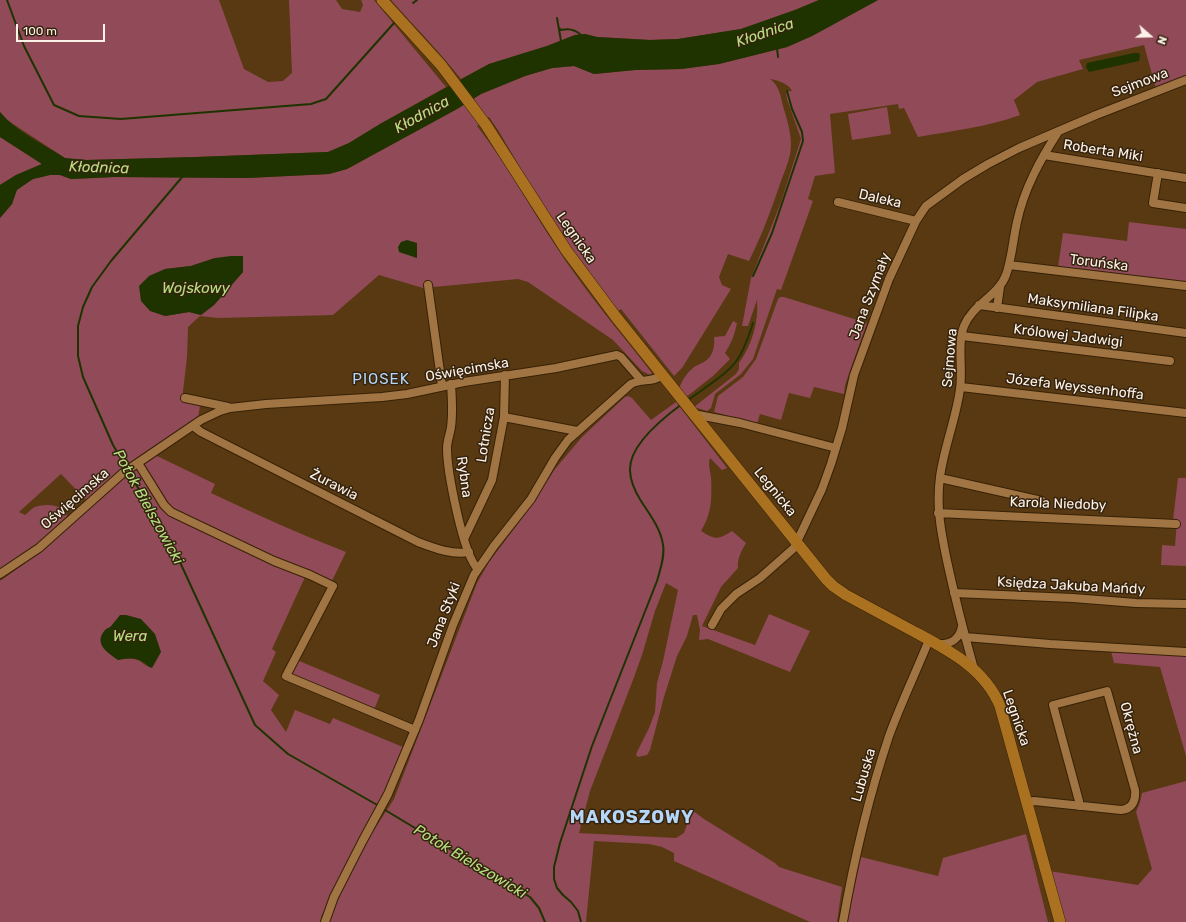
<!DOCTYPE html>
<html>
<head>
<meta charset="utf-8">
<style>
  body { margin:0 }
  #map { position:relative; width:1186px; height:922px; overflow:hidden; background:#583912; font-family:Rubik,sans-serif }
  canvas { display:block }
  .north { position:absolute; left:1130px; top:16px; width:40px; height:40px; -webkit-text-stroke:3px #35230e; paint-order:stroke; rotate:110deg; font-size:11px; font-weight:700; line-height:16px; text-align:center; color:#fcf2e8 }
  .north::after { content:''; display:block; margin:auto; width:14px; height:18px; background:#fcf2e8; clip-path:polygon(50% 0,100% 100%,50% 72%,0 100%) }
  .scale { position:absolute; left:16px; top:24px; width:89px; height:18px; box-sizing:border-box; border:2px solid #fcf2e8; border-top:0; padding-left:5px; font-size:12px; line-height:14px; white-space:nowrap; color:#fcf2e8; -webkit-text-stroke:3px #35230e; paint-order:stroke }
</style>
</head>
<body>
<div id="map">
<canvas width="1186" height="922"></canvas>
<div class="north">N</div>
<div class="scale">100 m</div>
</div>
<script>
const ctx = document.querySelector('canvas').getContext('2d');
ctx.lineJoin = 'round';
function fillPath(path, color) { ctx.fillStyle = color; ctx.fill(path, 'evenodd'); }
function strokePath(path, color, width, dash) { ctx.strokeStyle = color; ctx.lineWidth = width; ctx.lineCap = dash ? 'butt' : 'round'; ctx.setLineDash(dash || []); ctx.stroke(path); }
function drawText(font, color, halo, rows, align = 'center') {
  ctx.font = font + ' Rubik,sans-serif'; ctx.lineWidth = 3; ctx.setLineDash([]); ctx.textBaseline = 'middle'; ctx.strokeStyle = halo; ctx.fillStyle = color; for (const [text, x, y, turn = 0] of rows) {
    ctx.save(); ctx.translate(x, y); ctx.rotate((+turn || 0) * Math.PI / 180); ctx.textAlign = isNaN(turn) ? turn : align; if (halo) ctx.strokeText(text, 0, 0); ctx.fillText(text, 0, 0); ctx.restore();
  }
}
fillPath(new Path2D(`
  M 0,0 L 219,0 L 244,69 L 268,82 L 283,81 L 292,73 L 289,0 L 336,0 L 342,9 L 360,12 L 363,5 L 361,0 L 374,0 L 446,87 L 380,124 L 349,143 L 328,152 L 196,157 L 87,160 L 71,159 L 65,158 L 7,120 L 0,112 Z
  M 391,0 L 819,0 L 795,10 L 741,29 L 678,39 L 650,40 L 597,37 L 585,34 L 575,35 L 547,46 L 489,64 L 461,79 C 439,51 414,26 391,0 Z
  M 878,0 L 1186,0 L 1186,77 L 1156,89 L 1144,45 L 1079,60 L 1083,69 L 1037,82 L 1014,100 L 1020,115 C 987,127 952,131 918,137 L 904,108 L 899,109 L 898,104 L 830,114 L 835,173 L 815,176 L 808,199 L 813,201 L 781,290 L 777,289 L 753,359 L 741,374 L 715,394 L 711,408 L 707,411 L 694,407 L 736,374 L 739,369 L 739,363 C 752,345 759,321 757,300 L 748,326 L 742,326 L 751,278 L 781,202 L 801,139 L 787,99 L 786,93 L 789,91 L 792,91 C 789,84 778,80 770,79 C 779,85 781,97 783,106 C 787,119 791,132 791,145 C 791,157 785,170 781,181 C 772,208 762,235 749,261 L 728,254 L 719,277 L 722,285 L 731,289 L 682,368 L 674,376 L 621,309 L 618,311 L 572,250 L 545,210 L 498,130 L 489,117 L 477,126 C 507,164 529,206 555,245 C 584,290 619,331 652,373 L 650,375 L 642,371 L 613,340 L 528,282 L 518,279 L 423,288 L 379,275 L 333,315 L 218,318 L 200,316 L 188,327 L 187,357 L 182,400 L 199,404 L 200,406 L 198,418 L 87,501 L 61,474 L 19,512 L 25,515 C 28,513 32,508 35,507 C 45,503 64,504 67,516 L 43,540 L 0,569 L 0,218 L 12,204 L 16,190 L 33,179 L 50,175 L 60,175 L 71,179 L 114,177 L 247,178 L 329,174 L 347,169 L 457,109 L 481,94 L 525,76 L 552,68 L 574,66 L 594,74 L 635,70 L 681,69 L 719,64 L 787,47 L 812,36 ZM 401,242 L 417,243 L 416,258 ZM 215,258 L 243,272 L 214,305 L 201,315 L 189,312 L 165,316 L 165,269 L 191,266 Z
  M 887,107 L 891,134 L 852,140 L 848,114 Z
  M 0,137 L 42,164 L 16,175 L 0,185 Z
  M 1129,222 L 1186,229 L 1186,283 L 1058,267 L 1063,233 L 1127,241 Z
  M 780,297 L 784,297 L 867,323 L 845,385 L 844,394 L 814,387 L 810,398 L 789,393 L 781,420 L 760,414 L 757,424 L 714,412 L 718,396 L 743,377 L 756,359 L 778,299 Z
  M 733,321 L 737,323 C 735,334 731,344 725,353 L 730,359 L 713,376 L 685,398 L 679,389 C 682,380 686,374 693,368 C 696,365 701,364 704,362 C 713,357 715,346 714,337 L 725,336 Z
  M 628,396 L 632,398 L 651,420 L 676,402 L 727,468 L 722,470 L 710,458 C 708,464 710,470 711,477 C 712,498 712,513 701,531 C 715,540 718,540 732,531 L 746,543 C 742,550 737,558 738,568 L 721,587 L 702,626 L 755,645 L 769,614 L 810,631 L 790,672 L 708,639 L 699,640 L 700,630 L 697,615 L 693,615 L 687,636 L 677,656 L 664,697 L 650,750 L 647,755 L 638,757 L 636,755 L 637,752 L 649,728 L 655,712 L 657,683 L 663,661 L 678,590 L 666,583 L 655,611 L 642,655 L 633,680 L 590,791 L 579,833 L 676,838 L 684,833 L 692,810 L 704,819 L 775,863 L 779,867 L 842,887 L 837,922 L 810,922 L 674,861 L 674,853 L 662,847 L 649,844 L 594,841 L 586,922 L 329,922 L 330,915 L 370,836 L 394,799 L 477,583 L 489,562 L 526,513 L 555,469 L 582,437 L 625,397 Z
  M 155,455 L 215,484 L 211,493 C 255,514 300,534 346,552 L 331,583 L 245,545 L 168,508 L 143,463 Z
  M 139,468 L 164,511 L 186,522 L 305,577 L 272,649 L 276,652 L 263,681 L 279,695 L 271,710 L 286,732 L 295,710 L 330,724 L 333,718 L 403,747 L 382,798 L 363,833 L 321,917 L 321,922 L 0,922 L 0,581 L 24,564 L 52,536 L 126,477 ZM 115,621 L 146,666 C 138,657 129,658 118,660 L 111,627 Z
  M 1178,478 L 1186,478 L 1186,566 L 1161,565 L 1162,545 L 1175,546 L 1177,521 L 1173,520 Z
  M 1111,651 L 1186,655 L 1186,756 L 1160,667 L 1114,663 Z
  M 297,660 L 380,695 L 374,710 L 292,676 L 291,672 Z
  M 1186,781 L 1186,922 L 1063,922 L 1049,871 L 1138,885 L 1152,869 L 1136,812 L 1140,802 L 1142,793 Z
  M 1026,834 L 1048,922 L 847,922 L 861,857 L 938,876 L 943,858 Z`), '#904a58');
fillPath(new Path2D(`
  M 819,0 L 878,0 L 812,36 L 787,47 L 719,64 L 681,69 L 635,70 L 594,74 L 574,66 L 552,68 L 525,76 L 481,94 L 457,109 L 347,169 L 329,174 L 247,178 L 114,177 L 71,179 L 60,175 L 50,175 L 33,179 L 17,190 L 12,204 L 0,218 L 0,185 L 16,175 L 42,164 L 0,137 L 0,112 C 17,132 43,144 65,158 L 87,160 L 196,157 L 328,152 L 349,143 L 380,124 L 489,64 L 547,46 L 575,35 L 585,34 L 597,37 L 650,40 L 678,39 L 741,29 L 795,10 Z
  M 1134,53 L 1139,53 L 1140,55 L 1139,61 L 1089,72 L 1086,67 L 1087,63 Z
  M 407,240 L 417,243 L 417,258 L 399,252 L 398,247 L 401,242 Z
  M 231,256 L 243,256 L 243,272 L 214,305 L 201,315 L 189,312 L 165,316 L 150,311 L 141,301 L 139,286 L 149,276 L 165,269 L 191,266 L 215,258 Z
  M 120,615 L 126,615 L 141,619 L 155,634 L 161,652 L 152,668 C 146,666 146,664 141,661 C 134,657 126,658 118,660 C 108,653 93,644 105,630 C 107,628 110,628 112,625 C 115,622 117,618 120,615 Z`), '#1f3300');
strokePath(new Path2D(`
  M 7,0 L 24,46 L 54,105 L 79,116 L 121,119 L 311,104 L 326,99 L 394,23
  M 413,3 L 417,0
  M 557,18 L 561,41
  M 559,28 L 561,30 C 569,28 575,29 581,35
  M 777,48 L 778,57
  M 753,276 L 772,233 L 803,141 L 802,132 L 792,109 L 787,91
  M 687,401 C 701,390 728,374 737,360 C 745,349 749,335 753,323
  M 126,467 L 113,445 L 83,377 L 78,356 L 78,326 L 83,307 L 92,287 L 111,261 L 183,176
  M 128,471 L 173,547 L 255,725 L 288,754 L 379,806
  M 385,810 L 530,897 L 539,908 L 545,922
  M 581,922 L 578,911 L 571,902 L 563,895 L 557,888 L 554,879 L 554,867 L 560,843 L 592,746 L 657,581 C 660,570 665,557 663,545 C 661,529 650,515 641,501 C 636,493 630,480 630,470 C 629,445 663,418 682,404`), '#1f3300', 2);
const minor = new Path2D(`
  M 1044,155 L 1186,178
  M 1158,173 L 1153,203 L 1186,208
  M 838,202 L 916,221
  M 1009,265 L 1186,286
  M 428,285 L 442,386
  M 979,305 L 1186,333
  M 997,308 L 1000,287
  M 962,336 L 1170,361
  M 451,384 C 452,398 453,413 451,427 C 450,434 447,441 447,448 C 447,470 463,556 478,569
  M 961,387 L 1186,413
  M 185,398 L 228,407
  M 693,414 L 740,423 L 836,448
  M 504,417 L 577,431
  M 193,426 L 201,432 L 418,542 C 434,548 452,555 469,552
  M 138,463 L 164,505 L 171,512 L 274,561 L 310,575 L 333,586 L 286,676 L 415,730
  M 940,478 L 1042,501
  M 938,513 L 1176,524
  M 464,539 L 492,480 L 504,417 L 505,375
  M 0,574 L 39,548 L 123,473 L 201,420 L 220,411 L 230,408 L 266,404 L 382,397 L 407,394 L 464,382 L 556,368 L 617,355 L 621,357 L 641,380
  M 954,593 L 1073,598 L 1136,603 L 1186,604
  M 712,625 L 721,609 L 736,594 L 760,578 L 794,548 L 822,489 L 831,464 L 842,428 L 854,375 L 889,279 L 916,221 L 926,206 L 963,179 L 988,164 L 1019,148 L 1096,115 L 1186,80
  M 965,637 L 1050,644 L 1186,652
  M 937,644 C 950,645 960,639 962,626
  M 974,669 C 964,633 955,598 947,561 C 941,532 936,507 940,477 C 944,447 956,419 960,389 C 963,369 957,344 964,326 C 973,304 998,296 1006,275 C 1012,258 1013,239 1017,222 C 1024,189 1040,160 1058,132
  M 1027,802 L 1034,801 L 1121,810 C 1132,809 1136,801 1135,790 L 1107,691 L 1053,705 L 1079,801 L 1079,806
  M 325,922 L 334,897 L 362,842 L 388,794 L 419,720 L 453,625 L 474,575 L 494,546 L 531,499 L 555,458 L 568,440 L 631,384 C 642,378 653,383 662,375
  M 843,922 C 854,859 869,796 889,736 C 901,703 916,672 929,640`);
const major = new Path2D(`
  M 382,0 L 441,65 L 486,125 L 566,250 L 616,317 L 826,579 L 833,586 L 846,595 C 868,607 889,618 911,630 C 946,649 984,667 1000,706 L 1060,922`);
strokePath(minor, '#372206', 10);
strokePath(major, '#372206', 12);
strokePath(minor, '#a07443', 8);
strokePath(major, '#aa7121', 11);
drawText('14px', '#fcf2e8', '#35230e', [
  ["Sejmowa",1140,83,-21],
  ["Roberta Miki",1103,151,9],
  ["Daleka",880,199,13],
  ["Legnicka",576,238,55],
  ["Toruńska",1099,263,7],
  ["Jana Szymały",870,296,-69],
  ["Maksymiliana Filipka",1093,308,8],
  ["Królowej Jadwigi",1068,336,7],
  ["Sejmowa",950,358,-85],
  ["Oświęcimska",467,370,-10],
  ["Józefa Weyssenhoffa",1075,387,7],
  ["Lotnicza",486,435,-81],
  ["Rybna",464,477,82],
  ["Żurawia",334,485,27],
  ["Legnicka",775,492,51],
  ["Oświęcimska",75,499,-41],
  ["Karola Niedoby",1058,504,2],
  ["Księdza Jakuba Mańdy",1071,586,3],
  ["Jana Styki",444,615,-69],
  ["Legnicka",1016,718,71],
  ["Okrężna",1131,728,75],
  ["Lubuska",864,775,-74]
]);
drawText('italic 15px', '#b6e082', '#35230e', [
  ["Kłodnica",765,33,-19],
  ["Kłodnica",422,115,-29],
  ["Kłodnica",99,168,2],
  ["Wojskowy",196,289],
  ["Potok Bielszowicki",148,507,61],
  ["Wera",130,637],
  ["Potok Bielszowicki",470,862,31]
]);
ctx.letterSpacing = '1px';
drawText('15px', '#b4d7f9', '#35230e', [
  ["PIOSEK",381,380]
]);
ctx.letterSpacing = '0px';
ctx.letterSpacing = '1px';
drawText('bold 18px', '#b4d7f9', '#35230e', [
  ["MAKOSZOWY",632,818]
]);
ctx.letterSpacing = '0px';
</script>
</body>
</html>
